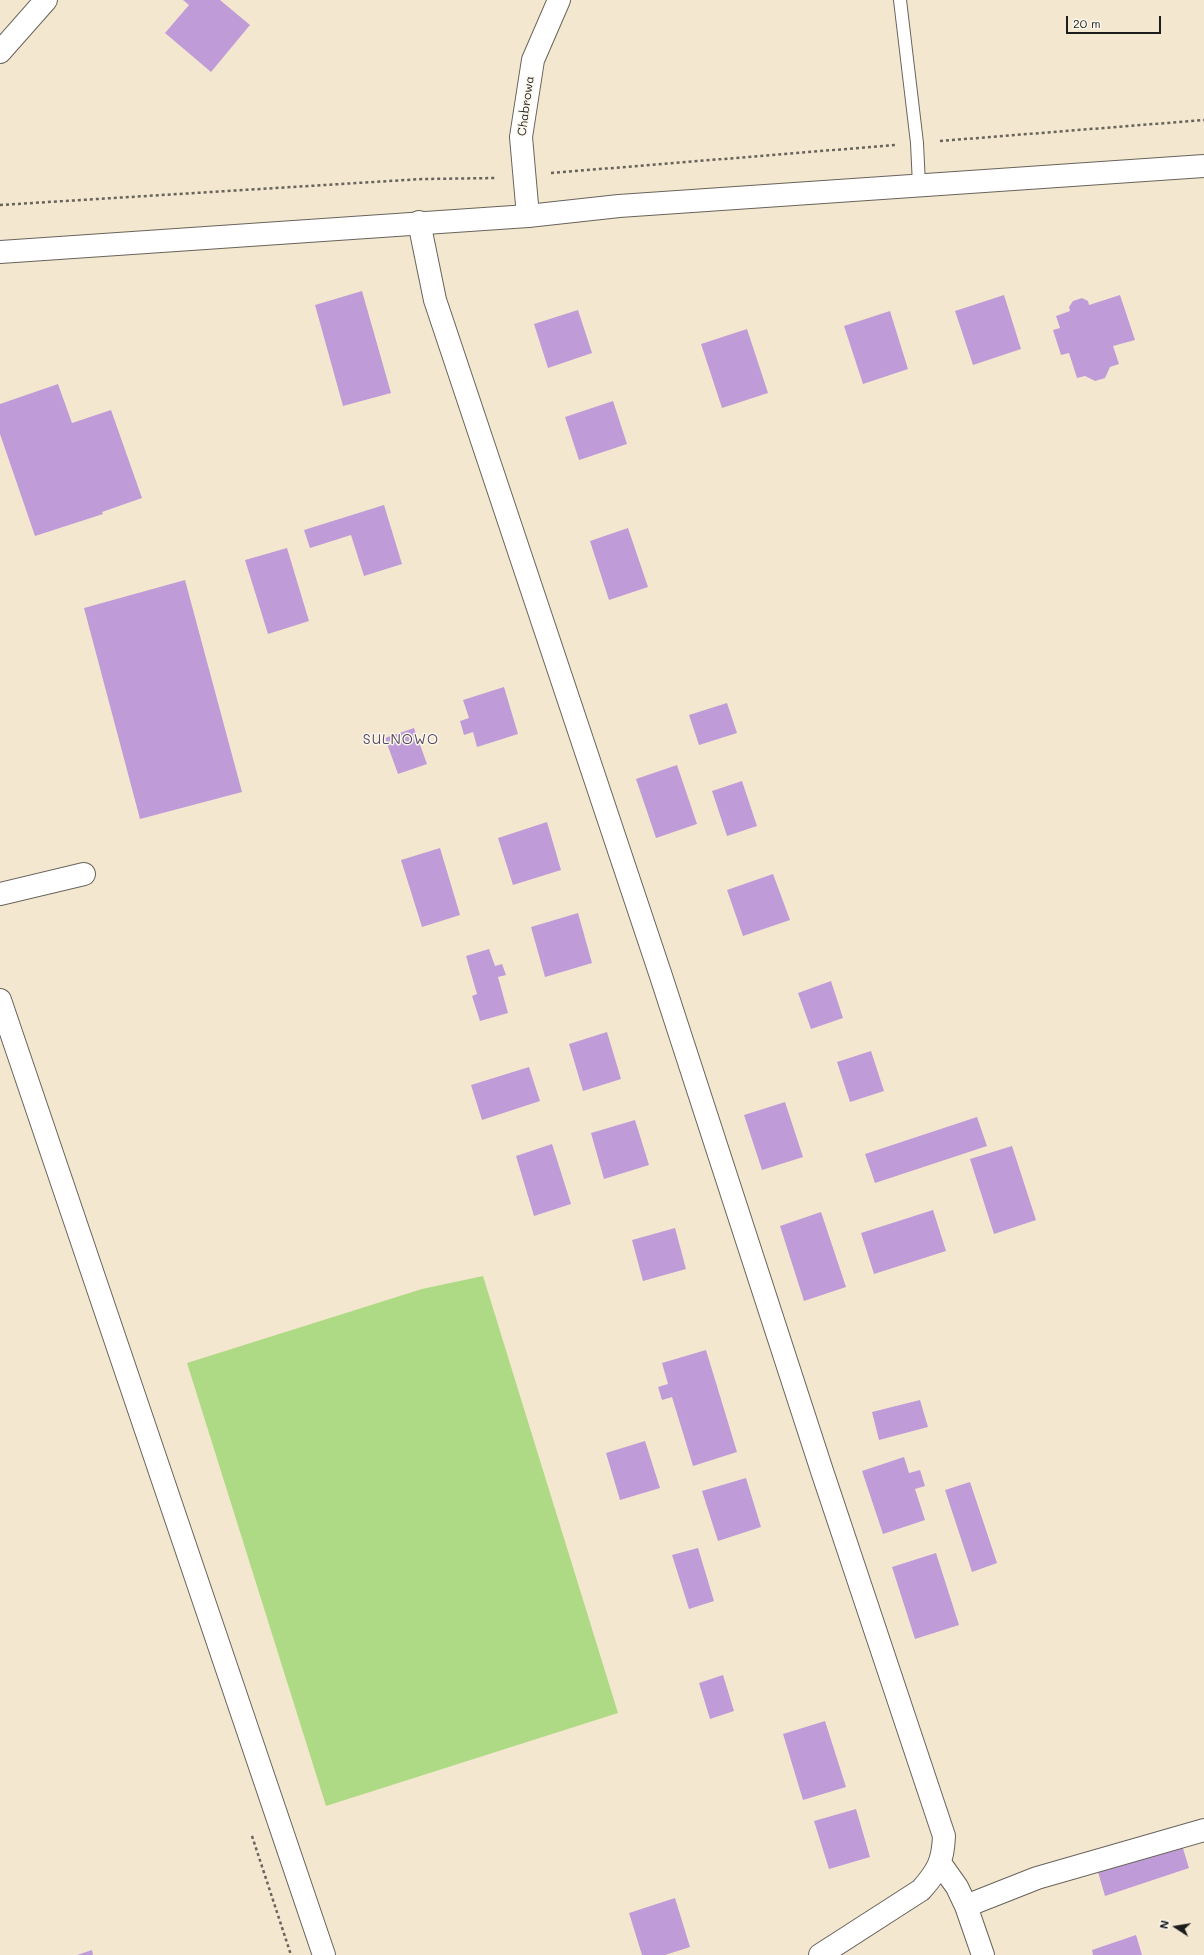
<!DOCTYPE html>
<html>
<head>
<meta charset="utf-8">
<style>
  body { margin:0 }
  #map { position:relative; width:1204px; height:1955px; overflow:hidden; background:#f4e7cf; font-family:Mali,sans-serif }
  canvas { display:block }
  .north { position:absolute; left:1156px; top:1907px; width:40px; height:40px; -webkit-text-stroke:3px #fbf7ec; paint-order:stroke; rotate:282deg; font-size:11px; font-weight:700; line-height:16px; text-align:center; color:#1c1c1c }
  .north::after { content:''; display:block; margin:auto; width:14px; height:18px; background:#1c1c1c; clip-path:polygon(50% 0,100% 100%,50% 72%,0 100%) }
  .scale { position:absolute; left:1066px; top:16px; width:95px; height:18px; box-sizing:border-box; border:2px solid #1c1c1c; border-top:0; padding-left:5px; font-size:12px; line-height:14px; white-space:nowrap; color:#1c1c1c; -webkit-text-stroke:3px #fbf7ec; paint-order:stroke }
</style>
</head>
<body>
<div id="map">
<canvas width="1204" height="1955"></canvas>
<div class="north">N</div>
<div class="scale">20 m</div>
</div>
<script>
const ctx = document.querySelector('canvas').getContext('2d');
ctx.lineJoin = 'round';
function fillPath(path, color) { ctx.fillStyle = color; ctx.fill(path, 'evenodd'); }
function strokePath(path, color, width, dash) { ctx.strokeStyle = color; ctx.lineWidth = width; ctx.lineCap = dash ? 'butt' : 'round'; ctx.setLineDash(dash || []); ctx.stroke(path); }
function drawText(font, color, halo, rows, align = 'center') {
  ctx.font = font + ' Mali,sans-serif'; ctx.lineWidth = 3; ctx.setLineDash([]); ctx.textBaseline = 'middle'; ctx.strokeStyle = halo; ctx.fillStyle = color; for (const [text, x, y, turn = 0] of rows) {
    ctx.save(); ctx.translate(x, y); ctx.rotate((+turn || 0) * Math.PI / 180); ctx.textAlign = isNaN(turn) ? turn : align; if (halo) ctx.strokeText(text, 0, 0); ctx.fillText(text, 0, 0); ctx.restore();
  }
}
fillPath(new Path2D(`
  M 483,1276 L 618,1713 L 326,1806 L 187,1363 L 422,1289 Z`), '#afda85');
fillPath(new Path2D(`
  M 183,0 L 220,0 L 250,25 L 211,72 L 165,33 L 189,5 Z
  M 362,291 L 391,393 L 343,406 L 315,305 Z
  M 1004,295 L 1021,349 L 973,365 L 955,311 Z
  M 1120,295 L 1135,340 L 1113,346 L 1119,364 L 1110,367 L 1105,378 L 1095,381 L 1085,376 L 1077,378 L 1069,353 L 1061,355 L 1053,330 L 1060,328 L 1056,316 L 1070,311 L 1069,307 L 1073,301 L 1082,298 L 1088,301 L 1089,305 Z
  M 578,310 L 592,353 L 548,368 L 534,324 Z
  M 890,311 L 908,369 L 863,384 L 844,326 Z
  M 747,329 L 768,393 L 722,408 L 701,344 Z
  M 58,384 L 72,423 L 111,410 L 142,498 L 102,512 L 103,514 L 35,536 L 0,434 L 0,404 Z
  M 613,401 L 627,444 L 579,460 L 565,417 Z
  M 384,505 L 402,564 L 364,576 L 351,535 L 310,548 L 304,530 Z
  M 628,528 L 648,587 L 609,600 L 590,541 Z
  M 287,548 L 309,621 L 268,634 L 245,560 Z
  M 185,580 L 242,792 L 140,819 L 84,608 Z
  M 504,687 L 518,734 L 477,747 L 473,732 L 464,735 L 460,721 L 469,718 L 463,700 Z
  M 727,703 L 737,733 L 699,745 L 689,715 Z
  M 414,728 L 427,764 L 398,774 L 385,738 Z
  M 677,765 L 697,824 L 656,838 L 636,779 Z
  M 742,781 L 757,826 L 727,836 L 712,791 Z
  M 547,822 L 561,870 L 513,885 L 498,838 Z
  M 440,848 L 460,915 L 422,927 L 401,860 Z
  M 773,874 L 790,920 L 743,936 L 727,890 Z
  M 578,913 L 592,963 L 545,977 L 531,927 Z
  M 489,949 L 495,966 L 502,964 L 506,975 L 498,977 L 508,1013 L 480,1021 L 472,996 L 477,994 L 466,956 Z
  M 831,981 L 843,1018 L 811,1029 L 798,993 Z
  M 607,1032 L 621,1079 L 583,1091 L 569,1044 Z
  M 871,1051 L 884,1091 L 850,1102 L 837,1062 Z
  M 529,1067 L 540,1101 L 482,1120 L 471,1085 Z
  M 785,1102 L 803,1157 L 762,1170 L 744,1115 Z
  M 977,1117 L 987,1146 L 875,1183 L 865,1154 Z
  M 635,1120 L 649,1165 L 604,1179 L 591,1133 Z
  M 552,1144 L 571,1204 L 534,1216 L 516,1156 Z
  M 1012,1146 L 1036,1220 L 994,1234 L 970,1159 Z
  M 933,1210 L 946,1251 L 874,1274 L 861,1233 Z
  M 821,1212 L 846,1287 L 804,1301 L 780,1226 Z
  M 675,1228 L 686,1269 L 643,1281 L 632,1240 Z
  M 706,1350 L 737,1452 L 693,1466 L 672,1397 L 662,1400 L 658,1387 L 668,1384 L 662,1363 Z
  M 920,1400 L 928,1427 L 879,1440 L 872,1412 Z
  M 645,1441 L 660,1488 L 620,1500 L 606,1453 Z
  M 904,1457 L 909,1473 L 920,1470 L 925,1486 L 915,1489 L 925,1520 L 883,1534 L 862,1471 Z
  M 746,1478 L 761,1527 L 718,1541 L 702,1491 Z
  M 970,1482 L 997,1563 L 972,1572 L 945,1490 Z
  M 698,1548 L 714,1601 L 689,1609 L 672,1555 Z
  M 936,1553 L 959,1625 L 915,1639 L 892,1567 Z
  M 723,1675 L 734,1711 L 710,1719 L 699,1683 Z
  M 825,1721 L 846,1787 L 803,1800 L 783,1734 Z
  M 856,1809 L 870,1857 L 829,1869 L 814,1821 Z
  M 1182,1845 L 1189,1868 L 1105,1896 L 1098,1872 Z
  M 675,1898 L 690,1947 L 665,1955 L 642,1955 L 629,1913 Z
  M 1136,1935 L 1142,1955 L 1093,1955 L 1092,1950 Z
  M 92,1950 L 93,1955 L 77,1955 Z`), '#bf9cd8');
const service = new Path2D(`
  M 900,0 L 917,143 L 919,185`);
const minor = new Path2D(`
  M 0,52 L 46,0
  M 528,216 L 521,137 L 533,60 L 559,0
  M 419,222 L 435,300 L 661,976 L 822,1471 L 944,1836 C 943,1861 938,1871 921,1890 L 820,1955
  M 0,894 L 84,874
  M 940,1863 L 957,1887 L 966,1906 L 983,1955
  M 966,1906 L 1037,1878 L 1204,1830`);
const tertiary = new Path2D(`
  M 0,1000 L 324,1955`);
const secondary = new Path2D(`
  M 0,252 L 528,216 L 619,206 L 1204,166`);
strokePath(service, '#68635b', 14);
strokePath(minor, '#68635b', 24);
strokePath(tertiary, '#68635b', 24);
strokePath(secondary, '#68635b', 24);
strokePath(new Path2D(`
  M 940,141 L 1204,120
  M 551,173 L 895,145
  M 0,205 L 422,179 L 497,178
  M 252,1836 L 291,1955`), '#68635b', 2.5, [3, 3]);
strokePath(service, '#fff', 12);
strokePath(minor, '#fff', 22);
strokePath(tertiary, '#fff', 22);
strokePath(secondary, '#fff', 22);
drawText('12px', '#1c1c1c', '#fbf7ec', [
  ["Chabrowa",526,106,-82]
]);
ctx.letterSpacing = '1px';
drawText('14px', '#55495e', '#fbf7ec', [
  ["SULNOWO",401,740]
]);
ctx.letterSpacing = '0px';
</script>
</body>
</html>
